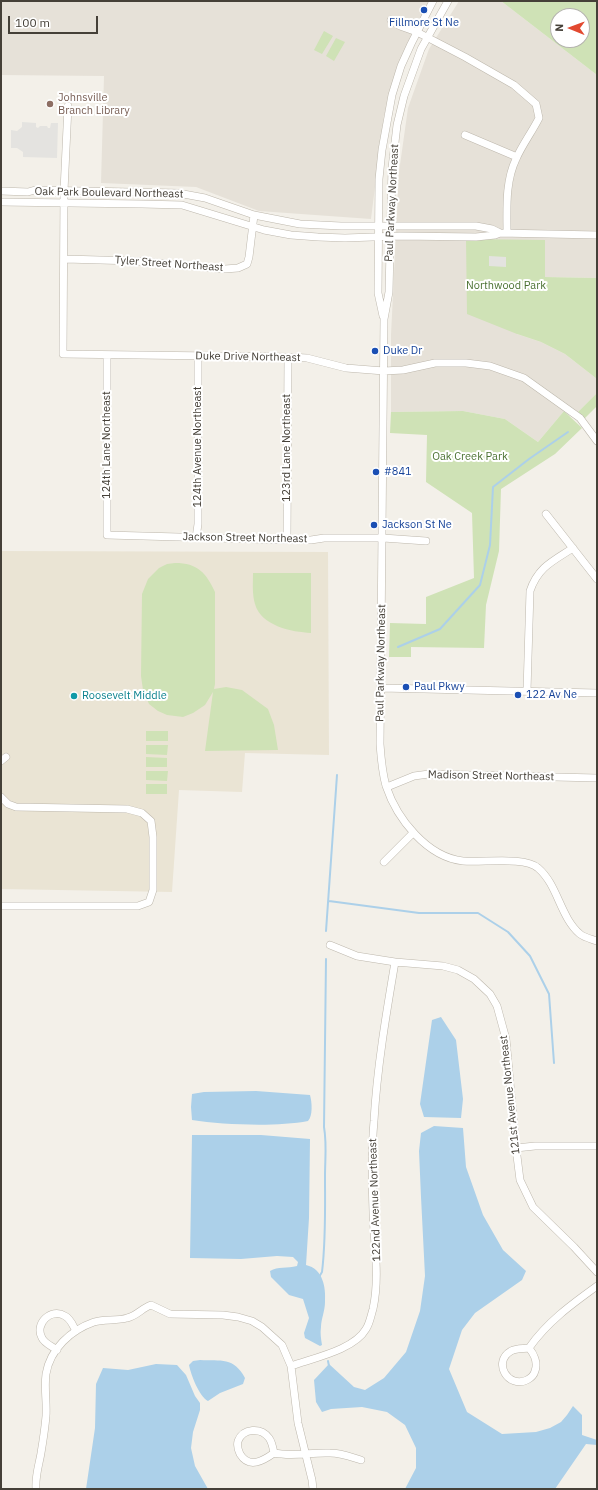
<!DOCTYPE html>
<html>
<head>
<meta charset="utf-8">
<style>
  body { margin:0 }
  #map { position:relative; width:598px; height:1490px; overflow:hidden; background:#f3f0e9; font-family:"IBM Plex Sans",sans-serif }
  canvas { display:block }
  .frame { position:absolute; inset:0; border:2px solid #454038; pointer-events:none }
  .north { position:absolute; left:550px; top:8px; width:40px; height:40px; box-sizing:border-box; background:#fff; border:1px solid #b5b3af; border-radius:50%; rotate:271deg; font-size:11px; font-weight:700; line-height:16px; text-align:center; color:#454038 }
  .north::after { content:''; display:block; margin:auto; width:14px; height:18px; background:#e24930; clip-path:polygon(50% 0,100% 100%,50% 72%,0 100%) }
  .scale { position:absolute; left:8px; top:16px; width:90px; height:18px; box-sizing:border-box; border:2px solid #454038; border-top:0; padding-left:5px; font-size:12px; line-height:14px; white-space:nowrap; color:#454038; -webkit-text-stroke:3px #fff; paint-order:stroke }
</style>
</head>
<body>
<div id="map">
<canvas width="598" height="1490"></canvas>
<div class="frame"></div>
<div class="north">N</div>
<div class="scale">100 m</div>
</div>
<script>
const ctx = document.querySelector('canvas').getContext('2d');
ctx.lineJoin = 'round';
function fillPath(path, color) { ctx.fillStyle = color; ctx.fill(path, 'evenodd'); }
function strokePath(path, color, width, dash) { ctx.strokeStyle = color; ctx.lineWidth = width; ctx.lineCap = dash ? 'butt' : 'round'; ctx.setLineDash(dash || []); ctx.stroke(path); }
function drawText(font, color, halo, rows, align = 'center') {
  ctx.font = font + ' "IBM Plex Sans",sans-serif'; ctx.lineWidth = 4; ctx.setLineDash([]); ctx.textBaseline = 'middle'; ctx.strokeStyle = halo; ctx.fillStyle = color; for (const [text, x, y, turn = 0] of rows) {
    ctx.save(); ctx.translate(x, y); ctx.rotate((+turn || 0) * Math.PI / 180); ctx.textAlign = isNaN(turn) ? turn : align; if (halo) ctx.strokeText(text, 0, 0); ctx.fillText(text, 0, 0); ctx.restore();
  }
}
fillPath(new Path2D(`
  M 1,1 L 432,1 L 384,115 L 371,219 L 259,211 L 196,187 L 101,183 L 104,76 L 1,75 Z
  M 459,1 L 501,1 L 597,75 L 597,278 L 544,277 L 545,241 L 517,334 L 541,342 L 565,354 L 597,379 L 597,393 L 578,412 L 564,411 L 538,442 L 505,419 L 463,411 L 391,412 L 391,335 L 399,172 L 408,108 L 429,49 Z`), '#e6e1d8');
fillPath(new Path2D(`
  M 1,551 L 328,552 L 329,755 L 245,753 L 242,792 L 179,790 L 172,892 L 1,889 Z`), '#eae4d4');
fillPath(new Path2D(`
  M 501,1 L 597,1 L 597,75 ZM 558,16 L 582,16 L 582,40 L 558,40 Z
  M 324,31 L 333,36 L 322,54 L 314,50 Z
  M 336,38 L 345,42 L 334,61 L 326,56 Z
  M 466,239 L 545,240 L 545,277 L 597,278 L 597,379 L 565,354 L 541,342 L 517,334 L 467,314 Z
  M 597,393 L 597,406 L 584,419 L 578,412 Z
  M 463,411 L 505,419 L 538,442 L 564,411 L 582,428 L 555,454 L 501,489 L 499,551 L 486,605 L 484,648 L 411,647 L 411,657 L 389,657 L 390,623 L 426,624 L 426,597 L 474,578 L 472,513 L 426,482 L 427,435 L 390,433 L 391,412 Z
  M 175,563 C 198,563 206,573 215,592 L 215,684 L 214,689 L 226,687 L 242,690 L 268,709 L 274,725 L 278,750 L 205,751 L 213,692 L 205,705 L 193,713 L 183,717 L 167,715 L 158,711 L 149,704 L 143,690 L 141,676 L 142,594 L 148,579 L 159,568 L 167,564 Z
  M 253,573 L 311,573 L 311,633 C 292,632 261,626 255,604 C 252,594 253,583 253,573 Z
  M 146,731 L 168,731 L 168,741 L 146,741 Z
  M 146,745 L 168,745 L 167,755 L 146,754 Z
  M 146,757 L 167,758 L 167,767 L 146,767 Z
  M 146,771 L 168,771 L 167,781 L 146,780 Z
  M 146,784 L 167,784 L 167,794 L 146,794 Z`), '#cfe2b6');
fillPath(new Path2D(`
  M 22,122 L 36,123 L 36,127 L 38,128 L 40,126 L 47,126 L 48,128 L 50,128 L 51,123 L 58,123 L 57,158 L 23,157 L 23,152 L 17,148 L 11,148 L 11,130 L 17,131 L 22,127 Z
  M 489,256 L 506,257 L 506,267 L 489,266 Z`), '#e4e3e0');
fillPath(new Path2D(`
  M 441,1017 L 456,1040 L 463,1099 L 461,1118 L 424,1117 L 420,1104 L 432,1020 Z
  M 256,1091 L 310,1095 C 312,1102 313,1116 308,1121 C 277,1127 224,1125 192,1120 L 191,1107 L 192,1094 L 204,1092 Z
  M 434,1126 L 463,1128 L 466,1167 L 483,1215 L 503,1250 L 526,1271 L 522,1280 L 475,1313 L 462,1330 L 449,1369 L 467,1412 L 502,1434 L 536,1432 L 550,1428 L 561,1422 L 567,1415 L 573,1406 L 582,1415 L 582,1435 L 597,1440 L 597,1445 L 586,1444 L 555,1489 L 405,1489 L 416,1468 L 416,1448 L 405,1425 L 387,1412 L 362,1407 L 331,1409 L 322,1412 L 316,1402 L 314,1380 L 329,1364 L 354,1387 L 365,1390 L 384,1378 L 406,1352 L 420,1311 L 425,1276 L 421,1197 L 419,1151 L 421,1133 Z
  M 192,1135 L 261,1135 L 310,1139 L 309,1218 L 306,1265 C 323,1269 326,1287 325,1302 C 325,1311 321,1319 321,1327 C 320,1333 321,1339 322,1345 L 320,1346 L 305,1338 L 304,1333 L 309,1318 L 303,1299 L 289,1295 L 271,1277 L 270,1271 C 278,1266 287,1269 297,1266 L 298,1262 L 293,1257 L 277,1256 L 241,1259 L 190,1258 Z
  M 200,1360 C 221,1361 234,1357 245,1378 L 243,1384 L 220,1393 L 208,1401 C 199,1396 191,1375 189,1365 L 193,1361 Z
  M 156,1364 L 177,1365 L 186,1375 L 195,1396 L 200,1403 L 200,1410 L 193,1432 L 191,1448 L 195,1466 L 208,1489 L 86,1489 L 95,1428 L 96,1384 L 103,1368 L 128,1370 Z`), '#acd0e9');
strokePath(new Path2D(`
  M 398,647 L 440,629 L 480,585 L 490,545 L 493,487 L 529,459 L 568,432
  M 329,901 L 419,913 L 478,913 L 508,932 L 530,956 L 549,994 L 554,1063
  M 326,931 L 337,775
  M 319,1277 L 322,1272 C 326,1240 325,1208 325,1176 C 325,1159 327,1144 324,1127 L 326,959
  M 328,1361 L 329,1366`), '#acd0e9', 2);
const minor = new Path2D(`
  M 448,1 L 421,49 L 404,96 L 397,125 L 392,168 L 389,292 L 384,319 L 380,744 C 381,758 382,772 386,786 C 397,819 427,857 463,861 C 481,863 525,856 538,868 C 558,885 560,917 580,934 C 585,938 592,939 597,941
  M 391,20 L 400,26 L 417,32 L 465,57 L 514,85 L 536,104 L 539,118 C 532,132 522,145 516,159 C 505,182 507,209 507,233
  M 68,106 L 64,191 L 63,354 L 288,357 L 307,358 L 346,368 L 384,371 L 403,370 L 435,363 L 466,363 L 490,366 L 524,378 L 580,418 L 597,441
  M 465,135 L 517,157
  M 1,191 L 28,192 L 35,190 L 178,193 L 205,198 L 254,215 L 300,224 L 341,226 L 476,226 L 492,229 L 500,233 L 597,235
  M 1,202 L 142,204 L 182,205 L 264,230 L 291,235 L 318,237 L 345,238 L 400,236 L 476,237 L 495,235 L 500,233
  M 65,259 L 135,261 L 225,269 L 238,268 L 247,264 L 249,257 L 254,215
  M 383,316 L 378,293 L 379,179 L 382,150 L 392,95 L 401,66 L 411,44 L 433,1
  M 107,355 L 107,535 L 287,540 L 311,540 L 324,538 L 383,538 L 426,541
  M 546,514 L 597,579
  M 196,538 L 198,524 L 198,357
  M 287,540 L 288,357
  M 381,688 L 597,693
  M 527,691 L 530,591 C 538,567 553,561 573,548
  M 1,761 L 6,757
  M 387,787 L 414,776 L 429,774 L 597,778
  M 1,797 L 8,804 L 16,807 L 127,809 L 142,813 L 151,821 L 153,837 L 153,890 L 149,902 L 138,906 L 1,906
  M 384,862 L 413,833
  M 330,945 L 357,956 L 395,962 L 443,966 L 458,970 L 474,979 L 490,994 L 497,1006 L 506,1039 L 516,1148 L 520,1180 L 533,1207 L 574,1247 L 597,1272
  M 516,1148 L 535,1146 L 597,1146
  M 529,1348 C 534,1354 538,1363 535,1371 C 534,1375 531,1378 527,1380 C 508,1389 492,1362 511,1351 C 517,1348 524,1349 529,1348 C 547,1322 572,1304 597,1286
  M 57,1350 C 52,1346 45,1344 42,1338 C 34,1324 51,1307 65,1316 C 71,1319 73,1326 76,1331
  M 291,1366 C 313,1358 354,1350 366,1329 C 370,1323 371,1315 373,1309 C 380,1276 374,1245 373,1212 C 372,1182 371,1152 374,1121 C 377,1068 386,1015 395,962
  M 274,1453 C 263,1461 249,1469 240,1454 C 238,1450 237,1445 238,1441 C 243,1428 261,1427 269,1438 C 272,1442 273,1448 274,1453 C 293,1457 311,1452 330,1453 C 341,1453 351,1457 361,1460
  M 36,1489 C 35,1476 39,1465 41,1453 C 43,1441 45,1428 46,1416 C 47,1402 44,1388 46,1374 C 50,1349 71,1330 94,1322 C 104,1319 117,1321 127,1318 C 137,1316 142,1308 151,1305 L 170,1314 L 223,1315 L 238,1317 L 252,1321 L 262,1327 L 282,1345 L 291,1366 L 298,1423 L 312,1480 L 313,1489`);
strokePath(minor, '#bdb7ac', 8);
strokePath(minor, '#fff', 7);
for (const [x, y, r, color] of [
  [424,10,4,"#1a4fb4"],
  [50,104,4,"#8d6e63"],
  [375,351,4,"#1a4fb4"],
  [376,472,4,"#1a4fb4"],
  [374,525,4,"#1a4fb4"],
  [406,687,4,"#1a4fb4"],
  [518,695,4,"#1a4fb4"],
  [74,696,4,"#0f9aa8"]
]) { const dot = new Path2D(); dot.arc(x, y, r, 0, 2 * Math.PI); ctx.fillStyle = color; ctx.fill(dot); strokePath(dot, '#fff', 1.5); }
drawText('11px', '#164399', '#fff', [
  ["Fillmore St Ne",424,23,"center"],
  ["Duke Dr",383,351],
  ["#841",384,472],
  ["Jackson St Ne",382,525],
  ["Paul Pkwy",414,687],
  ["122 Av Ne",526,695]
], 'left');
drawText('11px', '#785e54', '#fff', [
  ["Johnsville",58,98],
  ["Branch Library",58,111]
], 'left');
drawText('11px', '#454038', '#fff', [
  ["Oak Park Boulevard Northeast",109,193,1],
  ["Paul Parkway Northeast",392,203,-87],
  ["Tyler Street Northeast",169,264,4],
  ["Duke Drive Northeast",248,357,1],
  ["124th Lane Northeast",107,445,-90],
  ["124th Avenue Northeast",198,447,-90],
  ["123rd Lane Northeast",287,448,-90],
  ["Jackson Street Northeast",245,538,1],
  ["Paul Parkway Northeast",381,663,-89],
  ["Madison Street Northeast",491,776,1],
  ["121st Avenue Northeast",510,1095,-96],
  ["122nd Avenue Northeast",375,1200,-92]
]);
drawText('11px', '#4a7131', '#fff', [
  ["Northwood Park",506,286],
  ["Oak Creek Park",470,457]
]);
drawText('11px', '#0d838f', '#fff', [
  ["Roosevelt Middle",82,696]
], 'left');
</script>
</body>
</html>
